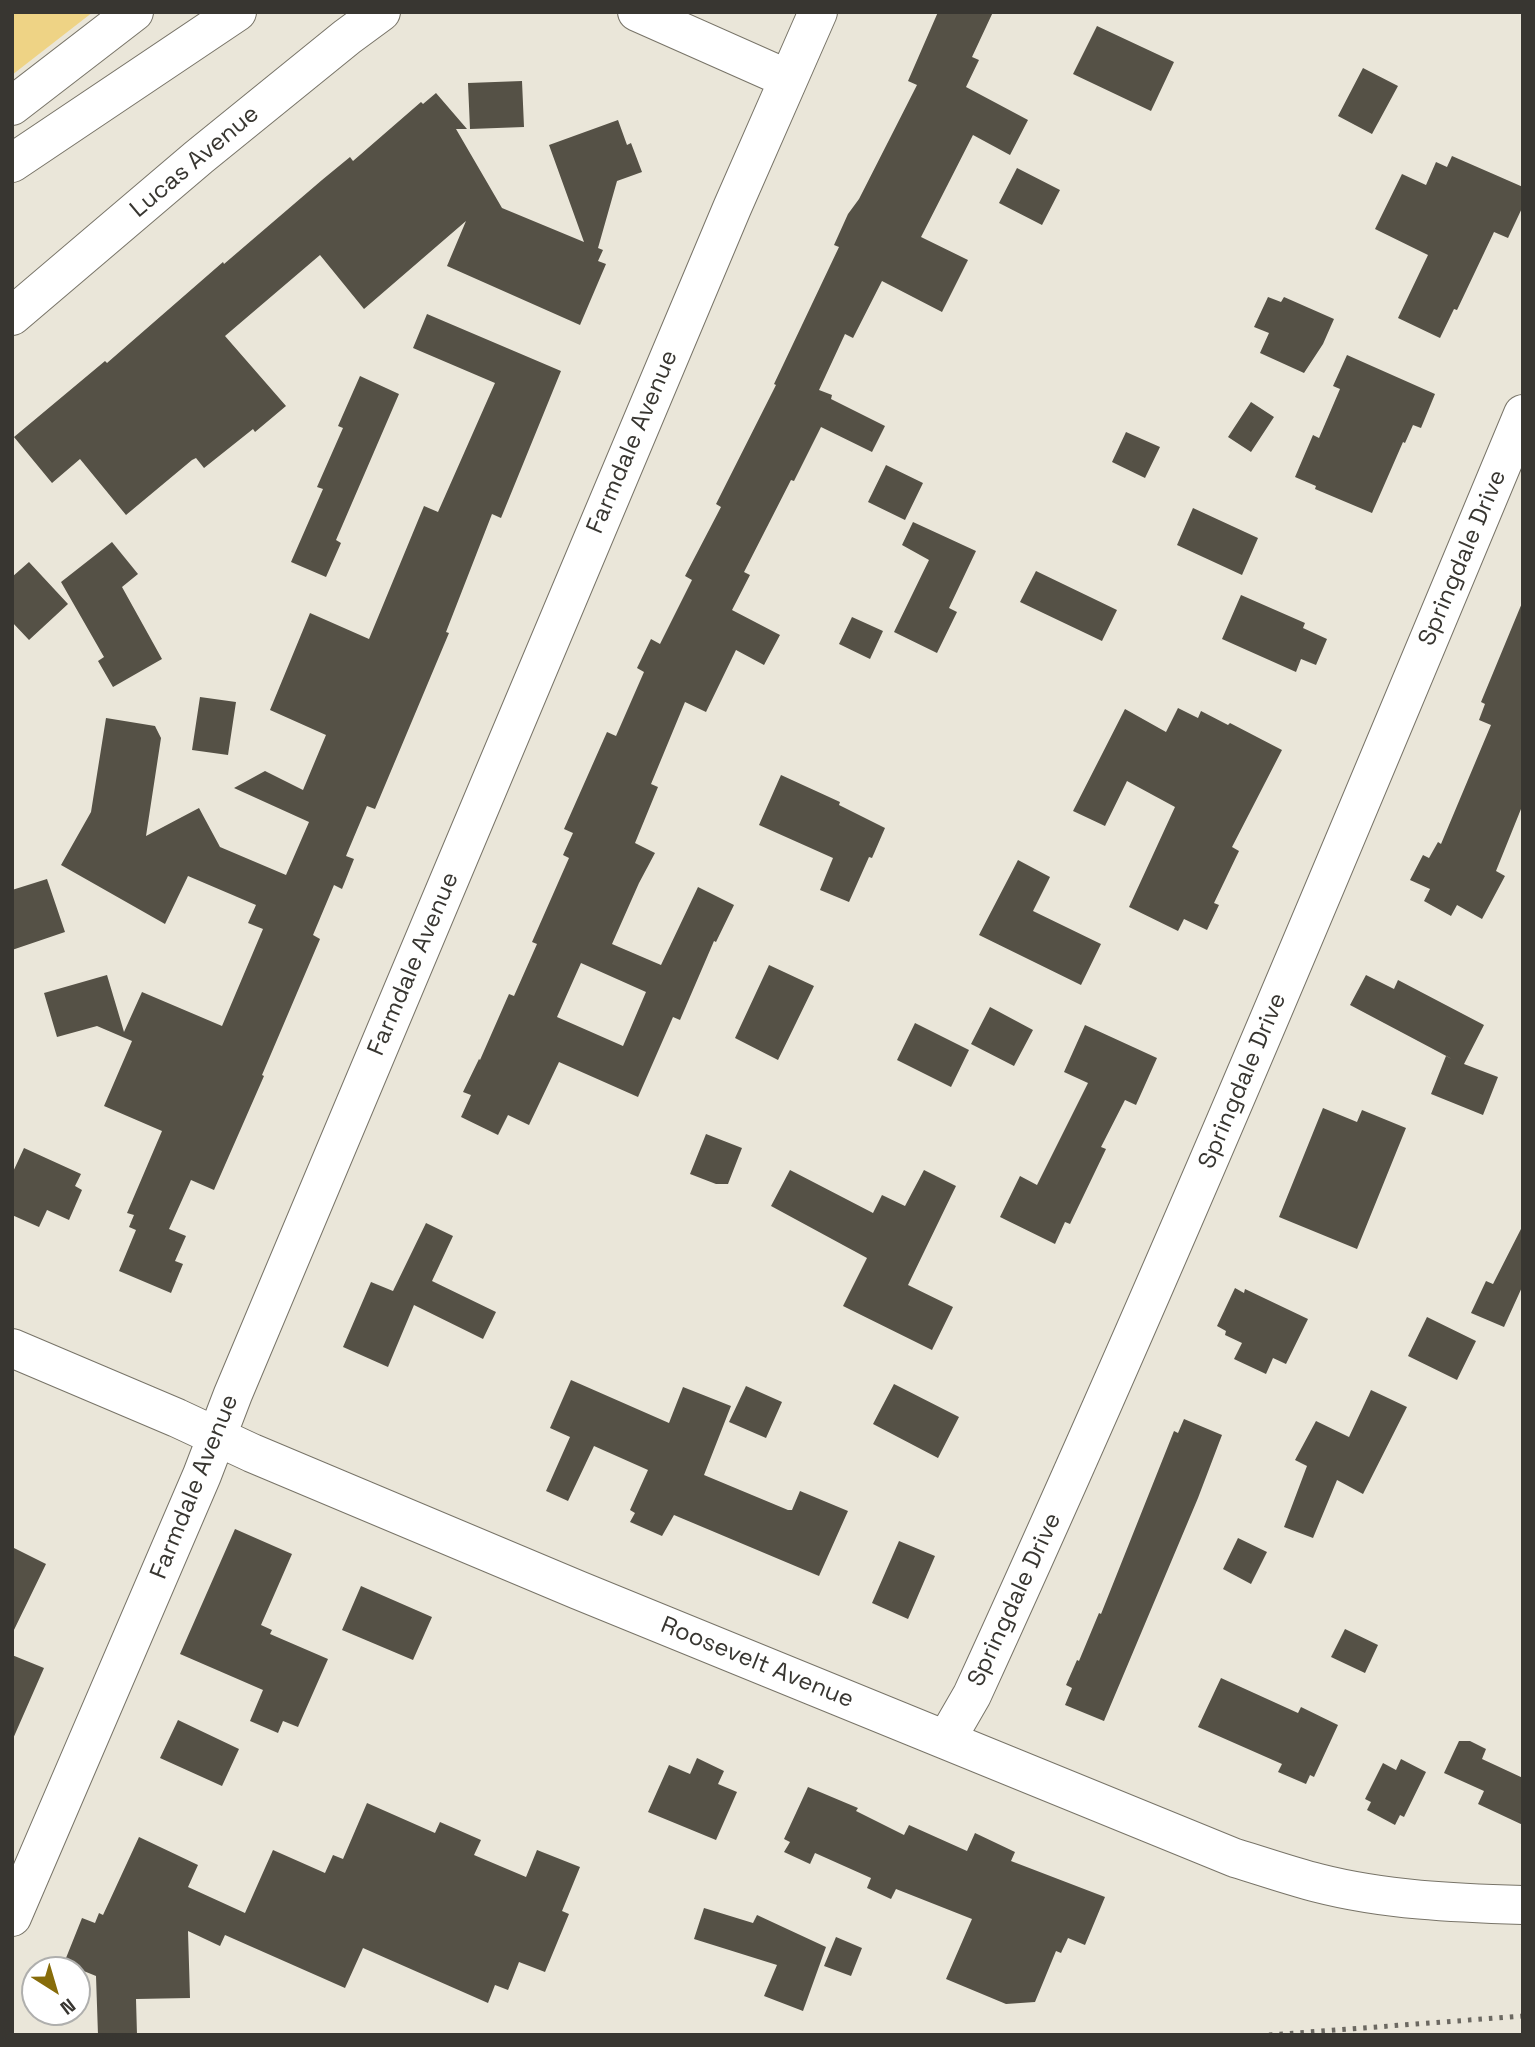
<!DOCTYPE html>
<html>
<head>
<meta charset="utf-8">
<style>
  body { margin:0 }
  #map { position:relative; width:1535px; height:2047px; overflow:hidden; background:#eae6d9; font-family:"Space Grotesk",sans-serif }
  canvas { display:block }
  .frame { position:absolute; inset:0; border:14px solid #383631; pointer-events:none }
  .north { position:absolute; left:21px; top:1956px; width:70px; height:70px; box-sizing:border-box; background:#fff; border:2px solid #afafad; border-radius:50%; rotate:143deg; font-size:19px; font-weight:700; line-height:28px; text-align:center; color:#383631 }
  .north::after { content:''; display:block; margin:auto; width:24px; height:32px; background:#876c0a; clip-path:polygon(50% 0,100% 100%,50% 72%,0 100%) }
</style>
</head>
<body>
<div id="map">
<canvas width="1535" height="2047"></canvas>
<div class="frame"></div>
<div class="north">N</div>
</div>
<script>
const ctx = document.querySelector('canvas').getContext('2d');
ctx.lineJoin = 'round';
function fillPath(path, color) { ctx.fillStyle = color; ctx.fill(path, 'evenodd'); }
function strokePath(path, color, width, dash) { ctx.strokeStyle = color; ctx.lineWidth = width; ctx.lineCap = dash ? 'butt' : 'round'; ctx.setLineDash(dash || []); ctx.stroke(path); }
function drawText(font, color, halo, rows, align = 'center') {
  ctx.font = font + ' "Space Grotesk",sans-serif'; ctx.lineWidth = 7; ctx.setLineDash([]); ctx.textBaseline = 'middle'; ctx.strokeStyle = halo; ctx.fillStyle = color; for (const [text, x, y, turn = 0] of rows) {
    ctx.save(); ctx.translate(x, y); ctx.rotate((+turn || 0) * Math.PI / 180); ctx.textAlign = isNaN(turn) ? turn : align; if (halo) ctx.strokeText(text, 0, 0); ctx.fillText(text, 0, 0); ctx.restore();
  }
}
fillPath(new Path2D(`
  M 12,12 L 93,12 L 12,75 Z`), '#eed385');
fillPath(new Path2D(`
  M 938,12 L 993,12 L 972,57 L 979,60 L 966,87 L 1028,120 L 1010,155 L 973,135 L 921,237 L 968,260 L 942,312 L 882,281 L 853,338 L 845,334 L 819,390 L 832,395 L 831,399 L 885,426 L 872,452 L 821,427 L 794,481 L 791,480 L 744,572 L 750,575 L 732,610 L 780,635 L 764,665 L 736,650 L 706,712 L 685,702 L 651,784 L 658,787 L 635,843 L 655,853 L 639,883 L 612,944 L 661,965 L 698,887 L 734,905 L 716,942 L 714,941 L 680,1020 L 673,1017 L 638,1097 L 559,1062 L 529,1125 L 508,1115 L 498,1135 L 461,1117 L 471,1095 L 463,1092 L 479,1059 L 480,1060 L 509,994 L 514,996 L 537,944 L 532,942 L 569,858 L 563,855 L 573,833 L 564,829 L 607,732 L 616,736 L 644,672 L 637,668 L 651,639 L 660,644 L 692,580 L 685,576 L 721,507 L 716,504 L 776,385 L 774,384 L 839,247 L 834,245 L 848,214 L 859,199 L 917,85 L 908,81 ZM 581,963 L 646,992 L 623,1046 L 557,1017 Z
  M 1097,26 L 1174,62 L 1151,111 L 1073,74 Z
  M 1363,68 L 1398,86 L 1372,134 L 1338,116 Z
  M 522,81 L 524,127 L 470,129 L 468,83 Z
  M 436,93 L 467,129 L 456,129 L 502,208 L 584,242 L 549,145 L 618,120 L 627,145 L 631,143 L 642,172 L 617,181 L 598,248 L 603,250 L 598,261 L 606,264 L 580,325 L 447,266 L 466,221 L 364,309 L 320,255 L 225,336 L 286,406 L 255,432 L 253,429 L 204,468 L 196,458 L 192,460 L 126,515 L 80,459 L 52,483 L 14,437 L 105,361 L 107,363 L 223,262 L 224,264 L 322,180 L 350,157 L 353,161 L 421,102 L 423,104 Z
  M 1452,156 L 1523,187 L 1523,206 L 1508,238 L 1494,232 L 1457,310 L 1454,309 L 1440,338 L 1398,318 L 1428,255 L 1375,229 L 1402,174 L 1426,185 L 1436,162 L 1447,167 Z
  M 1017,168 L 1060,190 L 1042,225 L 999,203 Z
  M 1268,297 L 1281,302 L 1284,297 L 1334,319 L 1323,344 L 1304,373 L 1260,353 L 1269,333 L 1254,327 Z
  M 427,314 L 561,371 L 501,518 L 492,514 L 446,632 L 449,633 L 375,809 L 367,806 L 346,856 L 354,859 L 342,889 L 334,885 L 313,935 L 320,939 L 262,1075 L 264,1076 L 214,1190 L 191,1180 L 169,1229 L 186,1236 L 175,1261 L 183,1264 L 171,1293 L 119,1271 L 136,1230 L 129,1227 L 134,1215 L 127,1213 L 162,1131 L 104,1106 L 132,1041 L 97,1026 L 57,1037 L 44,993 L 107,975 L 124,1032 L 142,992 L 222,1026 L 263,929 L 248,923 L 256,905 L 188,876 L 165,924 L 61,865 L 91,812 L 106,718 L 155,726 L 161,738 L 146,836 L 199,808 L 220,847 L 286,875 L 309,822 L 234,788 L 265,771 L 303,790 L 326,735 L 270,710 L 310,613 L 369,639 L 424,506 L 438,512 L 495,383 L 413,348 Z
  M 1347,355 L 1435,394 L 1421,428 L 1413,425 L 1405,443 L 1403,442 L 1372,513 L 1315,489 L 1316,486 L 1295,477 L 1313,435 L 1319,438 L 1340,389 L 1333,386 Z
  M 360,376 L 399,394 L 336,540 L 341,543 L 326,577 L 291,562 L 323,489 L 317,487 L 343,428 L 338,426 Z
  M 1251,402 L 1274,417 L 1251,452 L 1228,437 Z
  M 1126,432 L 1160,447 L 1145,478 L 1112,462 Z
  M 886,465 L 923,483 L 905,520 L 868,502 Z
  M 1193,508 L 1258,538 L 1242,575 L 1177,545 Z
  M 913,522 L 976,551 L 949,608 L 957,612 L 937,653 L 894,632 L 929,560 L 902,545 Z
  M 112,542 L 138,574 L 122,587 L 162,659 L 113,687 L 98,661 L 104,657 L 61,582 Z
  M 29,562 L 68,604 L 29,640 L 12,622 L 12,577 Z
  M 1036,571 L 1117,610 L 1102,641 L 1020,602 Z
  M 1241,595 L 1305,623 L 1303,628 L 1327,639 L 1316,665 L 1301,659 L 1296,672 L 1222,639 Z
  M 1522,603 L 1523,804 L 1496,871 L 1505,876 L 1482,919 L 1457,905 L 1451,916 L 1424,901 L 1430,889 L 1410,880 L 1423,855 L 1429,858 L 1438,842 L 1441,844 L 1491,725 L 1479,720 L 1485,704 L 1481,702 Z
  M 852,617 L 883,631 L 870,659 L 839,644 Z
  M 200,697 L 236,702 L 228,755 L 192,750 Z
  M 1178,708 L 1198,718 L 1201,711 L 1228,725 L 1230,723 L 1282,750 L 1232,847 L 1239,851 L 1214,903 L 1219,905 L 1207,930 L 1184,919 L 1178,931 L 1129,907 L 1175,807 L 1127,781 L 1105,826 L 1073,811 L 1125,709 L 1166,732 Z
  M 781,775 L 840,802 L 839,805 L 885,828 L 872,858 L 869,857 L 849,902 L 820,890 L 833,858 L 759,825 Z
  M 1018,860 L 1050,877 L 1033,911 L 1101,944 L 1081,985 L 979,935 Z
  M 47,879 L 65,932 L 12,950 L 12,890 Z
  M 769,965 L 814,986 L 778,1060 L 735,1038 Z
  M 1366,975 L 1394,989 L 1398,980 L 1484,1025 L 1464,1064 L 1498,1077 L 1483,1115 L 1431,1094 L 1446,1056 L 1452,1059 L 1350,1005 Z
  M 990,1007 L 1033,1030 L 1014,1066 L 971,1044 Z
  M 915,1023 L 969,1050 L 951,1087 L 897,1060 Z
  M 1085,1025 L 1157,1058 L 1136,1105 L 1125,1100 L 1101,1147 L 1106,1149 L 1070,1224 L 1065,1222 L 1055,1244 L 1000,1217 L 1020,1176 L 1037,1185 L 1088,1083 L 1064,1072 Z
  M 1323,1108 L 1357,1122 L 1362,1110 L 1406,1128 L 1357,1249 L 1279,1217 Z
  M 706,1134 L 742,1148 L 728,1184 L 716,1184 L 690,1174 Z
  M 24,1148 L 81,1174 L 75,1186 L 82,1190 L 69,1220 L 47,1210 L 39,1227 L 12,1215 L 12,1174 Z
  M 790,1170 L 873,1213 L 882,1195 L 905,1206 L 924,1170 L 956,1186 L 908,1285 L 953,1307 L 932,1350 L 843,1306 L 867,1258 L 771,1206 Z
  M 426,1223 L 453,1236 L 432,1281 L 496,1312 L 483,1339 L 414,1305 L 388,1367 L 343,1347 L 371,1282 L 393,1291 Z
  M 1523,1225 L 1523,1285 L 1504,1327 L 1471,1313 L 1486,1281 L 1493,1284 Z
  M 1235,1288 L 1244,1293 L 1245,1289 L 1308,1319 L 1286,1364 L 1273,1358 L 1266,1374 L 1234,1359 L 1242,1343 L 1225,1335 L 1226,1331 L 1217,1326 Z
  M 1427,1317 L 1476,1341 L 1457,1380 L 1408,1356 Z
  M 571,1380 L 669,1423 L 683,1387 L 731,1406 L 704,1475 L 788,1510 L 792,1510 L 800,1491 L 848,1511 L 819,1576 L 674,1515 L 662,1536 L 630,1522 L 635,1513 L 630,1510 L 648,1470 L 594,1446 L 568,1501 L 546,1491 L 570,1437 L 550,1428 Z
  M 894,1384 L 959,1417 L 938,1458 L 873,1424 Z
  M 746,1386 L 782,1402 L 766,1438 L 729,1422 Z
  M 1371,1390 L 1407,1407 L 1363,1494 L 1337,1480 L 1313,1538 L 1284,1527 L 1307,1466 L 1295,1460 L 1316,1421 L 1349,1437 Z
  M 1184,1419 L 1222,1435 L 1198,1498 L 1104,1721 L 1065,1705 L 1072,1688 L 1066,1685 L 1077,1660 L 1079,1661 L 1099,1613 L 1101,1614 L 1174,1431 L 1178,1433 Z
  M 235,1529 L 292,1554 L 261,1625 L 272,1630 L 270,1634 L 328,1659 L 298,1727 L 283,1721 L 278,1733 L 250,1721 L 263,1690 L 180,1654 Z
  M 1238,1538 L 1267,1552 L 1251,1584 L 1223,1569 Z
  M 899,1541 L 935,1556 L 908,1619 L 872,1603 Z
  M 12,1547 L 46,1564 L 12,1634 Z
  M 361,1586 L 432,1617 L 413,1660 L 342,1630 Z
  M 1345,1629 L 1378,1645 L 1365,1673 L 1331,1657 Z
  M 12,1655 L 44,1668 L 12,1741 Z
  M 1221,1678 L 1298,1713 L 1301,1707 L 1338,1725 L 1314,1777 L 1310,1775 L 1306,1784 L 1278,1772 L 1282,1764 L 1198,1727 Z
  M 178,1720 L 239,1749 L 222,1786 L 160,1758 Z
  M 1459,1741 L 1470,1741 L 1486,1749 L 1482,1759 L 1523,1778 L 1523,1825 L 1478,1804 L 1484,1791 L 1444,1773 Z
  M 697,1758 L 724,1771 L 718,1784 L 737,1792 L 716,1840 L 648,1812 L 669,1765 L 690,1774 Z
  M 1401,1759 L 1426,1772 L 1404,1817 L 1400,1815 L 1395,1825 L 1367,1810 L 1371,1802 L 1365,1799 L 1383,1763 L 1396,1770 Z
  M 808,1787 L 858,1808 L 856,1811 L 904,1835 L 909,1825 L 967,1851 L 975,1833 L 1015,1852 L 1011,1861 L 1105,1897 L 1085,1945 L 1068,1938 L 1061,1953 L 1056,1951 L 1035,2002 L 1006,2004 L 946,1979 L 972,1919 L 896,1889 L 891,1899 L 867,1888 L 871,1878 L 815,1853 L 810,1864 L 784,1852 L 790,1842 L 784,1839 Z
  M 367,1803 L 435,1833 L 440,1822 L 481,1840 L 474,1855 L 526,1877 L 537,1850 L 580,1867 L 562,1911 L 569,1914 L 545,1972 L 519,1962 L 508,1990 L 495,1985 L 488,2003 L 363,1948 L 345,1988 L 225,1935 L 220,1946 L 188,1931 L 190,1998 L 136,1999 L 137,2035 L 98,2035 L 96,1976 L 64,1963 L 82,1918 L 95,1923 L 99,1913 L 103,1915 L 139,1837 L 198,1865 L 188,1887 L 245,1913 L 273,1850 L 325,1873 L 333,1855 L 343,1859 Z
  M 704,1908 L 753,1923 L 757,1915 L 826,1947 L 803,2011 L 764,1996 L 777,1965 L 694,1939 Z
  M 836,1937 L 862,1948 L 851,1976 L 824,1966 Z`), '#555146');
const minor = new Path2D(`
  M 637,12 L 788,79
  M 12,316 L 199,157 L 347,37 L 381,12
  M 12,1348 L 177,1418 L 252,1453 L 578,1590 L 1235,1858 C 1262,1866 1290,1876 1318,1883 C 1384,1900 1455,1903 1523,1905
  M 946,1740 L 972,1695 C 1166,1272 1344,843 1523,414
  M 12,1917 L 202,1475 L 233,1394 L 732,208 L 818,12`);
const highway = new Path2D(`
  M 12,106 L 134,12
  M 12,163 L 237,12`);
strokePath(minor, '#787468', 40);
strokePath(highway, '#787468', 40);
strokePath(minor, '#fff', 38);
strokePath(highway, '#fff', 38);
strokePath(new Path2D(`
  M 1269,2035 L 1523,2016`), '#6b6861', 5, [3.5, 7]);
drawText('24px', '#383631', '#fff', [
  ["Lucas Avenue",195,162,-40],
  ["Farmdale Avenue",633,442,-67],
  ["Springdale Drive",1463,558,-67],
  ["Farmdale Avenue",414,964,-67],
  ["Springdale Drive",1243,1081,-67],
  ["Farmdale Avenue",195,1487,-68],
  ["Springdale Drive",1015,1600,-65],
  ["Roosevelt Avenue",757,1663,22]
]);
</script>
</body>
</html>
